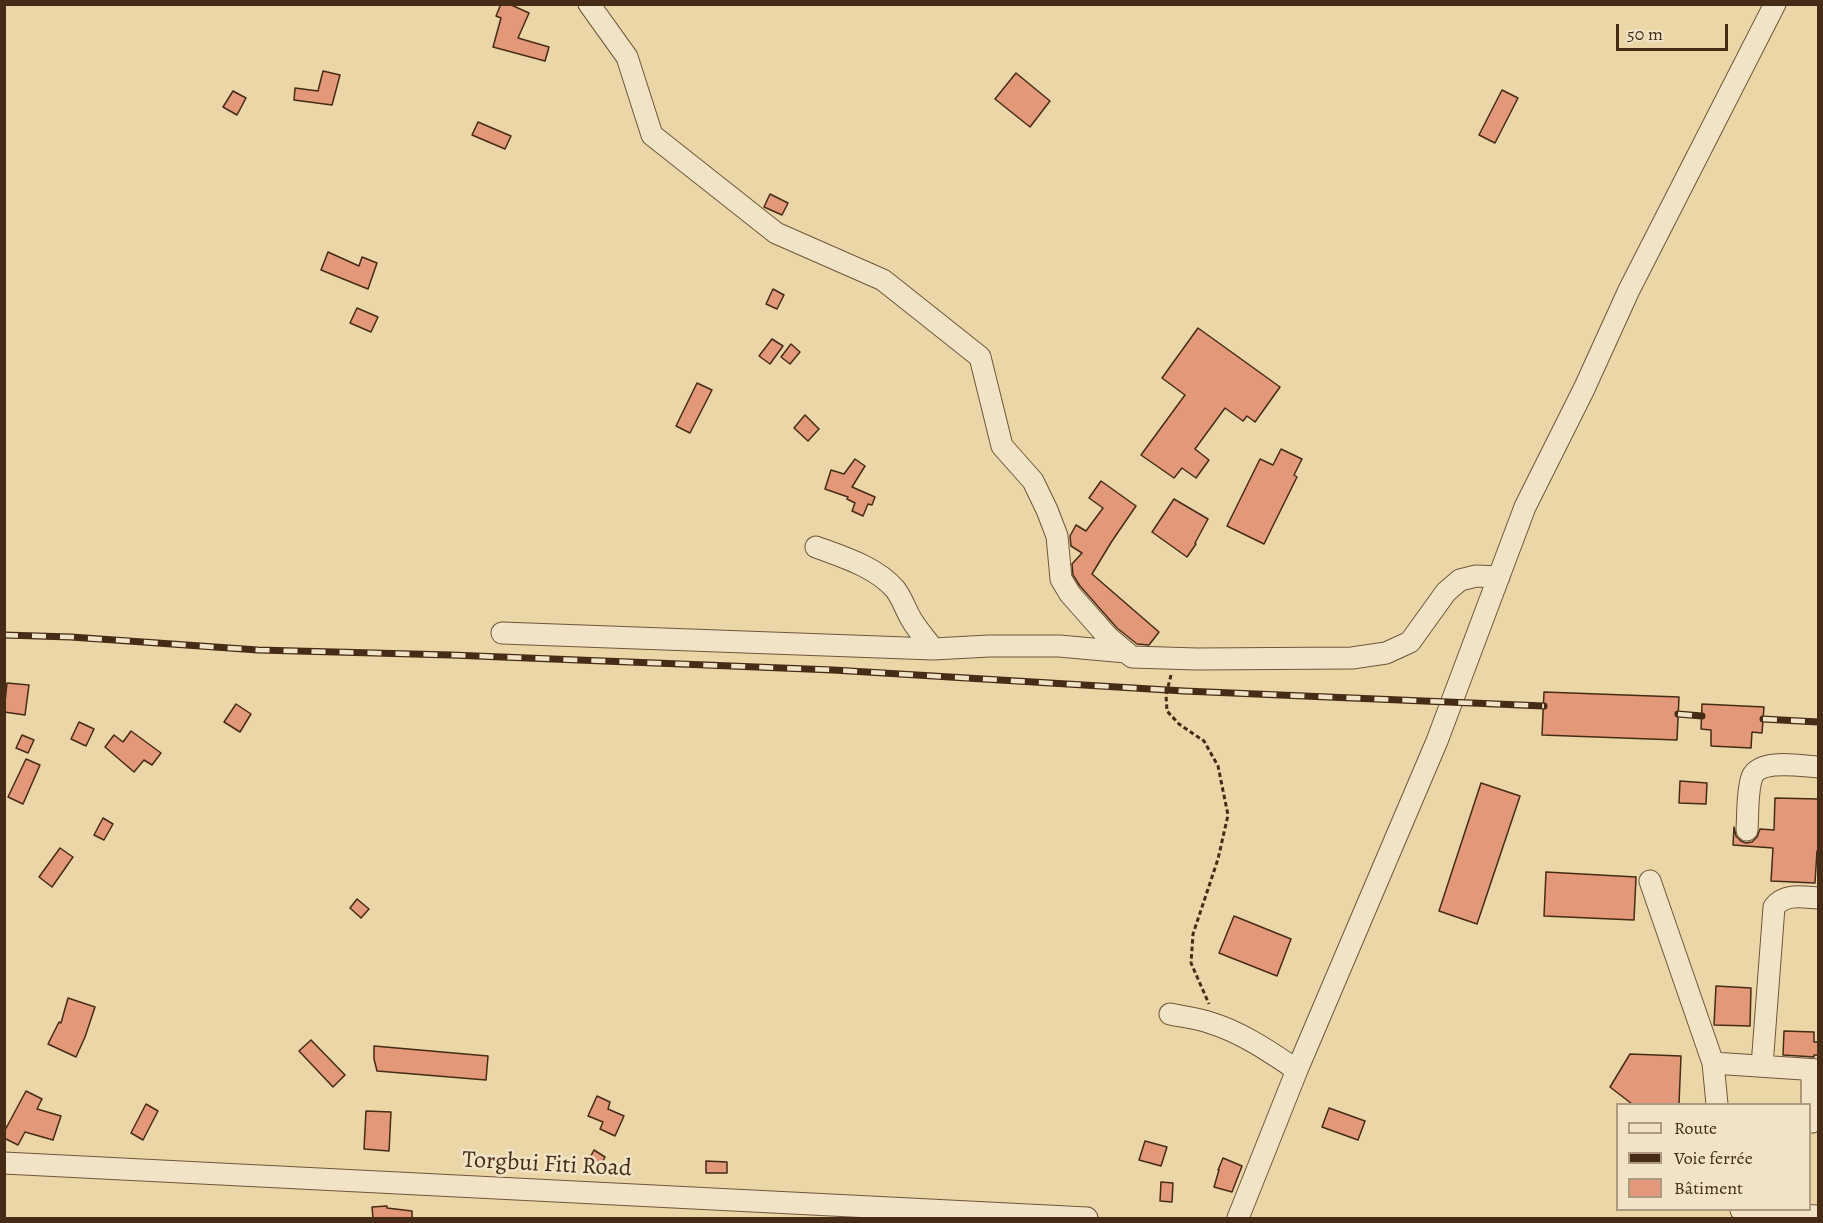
<!DOCTYPE html>
<html>
<head>
<meta charset="utf-8">
<style>
  body { margin:0 }
  #map { position:relative; width:1823px; height:1223px; overflow:hidden; background:#ead6a7; font-family:Alegreya,serif }
  canvas { display:block }
  .frame { position:absolute; inset:0; border:6px solid #462b16; pointer-events:none }
  .legend { position:absolute; left:1616px; top:1103px; width:195px; height:108px; box-sizing:border-box; background:#f1e4c6; border:2px solid #ad9a80; margin:0; padding:8px 10px; list-style:none; font-size:18px; color:#462b16 }
  .legend li { display:flex; align-items:center; gap:12px; height:30px }
  .legend b { width:30px; border:2px solid #ad9a80 }
  .scale { position:absolute; left:1616px; top:24px; width:112px; height:27px; box-sizing:border-box; border:3px solid #462b16; border-top:0; padding-left:8px; font-size:18px; line-height:21px; white-space:nowrap; color:#462b16; -webkit-text-stroke:4px #f1e4c6; paint-order:stroke }
</style>
</head>
<body>
<div id="map">
<canvas width="1823" height="1223"></canvas>
<div class="frame"></div>
<ul class="legend">
<li><b style="height:8px;background:#f1e4c6"></b>Route</li>
<li><b style="height:8px;background:#462b16"></b>Voie ferrée</li>
<li><b style="height:16px;background:#e39979"></b>Bâtiment</li>
</ul>
<div class="scale">50 m</div>
</div>
<script>
const ctx = document.querySelector('canvas').getContext('2d');
ctx.lineJoin = 'round';
function fillPath(path, color) { ctx.fillStyle = color; ctx.fill(path, 'evenodd'); }
function strokePath(path, color, width, dash) { ctx.strokeStyle = color; ctx.lineWidth = width; ctx.lineCap = dash ? 'butt' : 'round'; ctx.setLineDash(dash || []); ctx.stroke(path); }
function drawText(font, color, halo, rows, align = 'center') {
  ctx.font = font + ' Alegreya,serif'; ctx.lineWidth = 5; ctx.setLineDash([]); ctx.textBaseline = 'middle'; ctx.strokeStyle = halo; ctx.fillStyle = color; for (const [text, x, y, turn = 0] of rows) {
    ctx.save(); ctx.translate(x, y); ctx.rotate((+turn || 0) * Math.PI / 180); ctx.textAlign = isNaN(turn) ? turn : align; if (halo) ctx.strokeText(text, 0, 0); ctx.fillText(text, 0, 0); ctx.restore();
  }
}
const building = new Path2D(`
  M 501,4 L 509,4 L 529,13 L 518,38 L 549,47 L 545,61 L 493,47 L 501,18 L 496,16 Z
  M 323,71 L 340,75 L 332,105 L 294,100 L 295,88 L 318,91 Z
  M 1016,73 L 1050,101 L 1030,127 L 995,99 Z
  M 1502,90 L 1518,98 L 1495,143 L 1479,135 Z
  M 233,91 L 246,98 L 237,115 L 223,107 Z
  M 478,122 L 511,136 L 505,149 L 472,135 Z
  M 770,194 L 788,203 L 782,215 L 764,207 Z
  M 328,252 L 359,266 L 362,257 L 377,263 L 368,289 L 321,270 Z
  M 773,289 L 784,295 L 777,309 L 766,304 Z
  M 357,308 L 378,317 L 371,332 L 350,323 Z
  M 1198,328 L 1280,387 L 1255,422 L 1247,416 L 1243,421 L 1225,408 L 1195,449 L 1209,460 L 1196,478 L 1182,468 L 1174,478 L 1141,455 L 1185,395 L 1162,378 Z
  M 772,339 L 783,346 L 770,364 L 759,356 Z
  M 791,344 L 800,352 L 790,364 L 781,357 Z
  M 697,383 L 712,390 L 690,433 L 676,426 Z
  M 805,415 L 819,429 L 808,441 L 794,428 Z
  M 1281,449 L 1302,459 L 1294,475 L 1297,477 L 1264,544 L 1227,526 L 1260,459 L 1273,465 Z
  M 855,459 L 865,466 L 852,487 L 875,497 L 872,505 L 868,504 L 863,516 L 852,511 L 855,503 L 847,499 L 848,497 L 825,489 L 831,470 L 844,474 Z
  M 1101,481 L 1136,506 L 1112,541 L 1092,574 L 1159,632 L 1149,645 L 1137,644 L 1117,628 L 1080,586 L 1073,575 L 1072,564 L 1082,553 L 1071,546 L 1070,536 L 1076,525 L 1086,531 L 1103,508 L 1089,498 Z
  M 1174,499 L 1208,519 L 1195,543 L 1196,544 L 1187,557 L 1152,532 Z
  M 7,683 L 29,685 L 25,715 L 4,712 Z
  M 1544,692 L 1679,697 L 1677,740 L 1542,735 Z
  M 236,704 L 251,714 L 240,732 L 224,722 Z
  M 1702,704 L 1764,707 L 1762,733 L 1752,732 L 1751,748 L 1711,746 L 1711,730 L 1701,729 Z
  M 79,722 L 94,729 L 86,746 L 71,739 Z
  M 131,731 L 161,753 L 152,765 L 144,760 L 134,772 L 105,747 L 114,735 L 123,742 Z
  M 22,735 L 34,740 L 28,753 L 16,748 Z
  M 26,759 L 40,765 L 23,804 L 8,797 Z
  M 1680,781 L 1707,783 L 1706,804 L 1679,803 Z
  M 1481,783 L 1520,796 L 1477,924 L 1439,911 Z
  M 1775,798 L 1818,799 L 1818,851 L 1817,851 L 1815,883 L 1771,881 L 1773,848 L 1733,845 L 1734,827 L 1736,836 L 1741,841 L 1746,843 L 1752,842 L 1757,837 L 1760,829 L 1774,830 Z
  M 103,818 L 113,824 L 104,840 L 94,835 Z
  M 60,848 L 73,857 L 52,887 L 39,877 Z
  M 1546,872 L 1636,877 L 1634,920 L 1544,916 Z
  M 357,899 L 369,909 L 361,918 L 350,908 Z
  M 1234,916 L 1291,939 L 1277,976 L 1219,953 Z
  M 1716,986 L 1751,988 L 1750,1026 L 1714,1025 Z
  M 68,998 L 95,1007 L 85,1037 L 76,1057 L 48,1044 L 59,1022 L 61,1023 Z
  M 1784,1031 L 1814,1032 L 1814,1042 L 1818,1042 L 1818,1055 L 1814,1055 L 1814,1057 L 1783,1055 Z
  M 311,1040 L 345,1075 L 333,1087 L 299,1051 Z
  M 374,1046 L 488,1056 L 486,1080 L 377,1071 L 374,1059 Z
  M 1630,1054 L 1681,1056 L 1679,1104 L 1632,1104 L 1610,1087 Z
  M 26,1091 L 42,1099 L 37,1109 L 61,1116 L 53,1140 L 25,1132 L 18,1145 L 4,1138 L 4,1132 Z
  M 597,1096 L 610,1102 L 608,1109 L 624,1116 L 615,1136 L 600,1129 L 603,1122 L 588,1116 Z
  M 146,1104 L 158,1111 L 143,1140 L 131,1133 Z
  M 1329,1108 L 1365,1121 L 1358,1140 L 1322,1127 Z
  M 366,1111 L 391,1112 L 389,1151 L 364,1149 Z
  M 1145,1141 L 1167,1147 L 1161,1166 L 1139,1160 Z
  M 594,1150 L 605,1157 L 598,1171 L 586,1165 Z
  M 1223,1158 L 1242,1166 L 1232,1192 L 1214,1187 L 1219,1170 L 1218,1170 Z
  M 706,1161 L 727,1162 L 727,1173 L 706,1173 Z
  M 1161,1182 L 1173,1183 L 1172,1202 L 1160,1201 Z
  M 387,1206 L 387,1208 L 412,1211 L 412,1218 L 373,1218 L 372,1207 Z`);
fillPath(building, '#e39979');
strokePath(building, '#462b16', 1.5);
const minor = new Path2D(`
  M 589,4 L 627,57 L 652,135 L 776,233 L 883,280 L 980,357 L 1002,446 L 1033,481 L 1047,510 L 1057,536 L 1061,579 L 1070,594 L 1108,637 L 1132,657 L 1197,659 L 1352,658 L 1386,653 L 1410,642 L 1446,592 L 1460,580 L 1476,576 L 1499,577
  M 816,547 C 843,557 876,567 895,589 C 903,599 906,612 913,622 C 919,632 927,640 933,649
  M 502,633 L 933,649 L 989,646 L 1059,646 L 1126,652
  M 1747,830 C 1748,814 1747,791 1752,777 C 1760,758 1801,766 1818,767
  M 1650,881 L 1713,1063 L 1717,1104
  M 1170,1014 C 1184,1017 1198,1018 1211,1023 C 1243,1033 1270,1052 1297,1070
  M 1713,1063 L 1818,1070
  M 1762,1066 L 1774,907 C 1785,893 1802,897 1818,898
  M 1812,1070 L 1812,1122
  M 4,1163 L 1087,1218
  M 1741,1210 L 1747,1212 L 1818,1216
  M 1238,1218 L 1297,1070 L 1437,741 L 1525,507 L 1584,389 L 1629,290 L 1775,4`);
strokePath(minor, '#6f563a', 23);
strokePath(new Path2D(`
  M 1171,675 L 1166,695 L 1167,711 L 1179,724 L 1204,741 L 1218,766 L 1228,815 L 1218,859 L 1193,934 L 1191,963 L 1209,1004`), '#462b16', 3, [4.5, 3]);
strokePath(minor, '#f1e4c6', 21);
const rail = new Path2D(`
  M 4,635 L 71,637 L 258,650 L 451,655 L 833,670 L 1184,691 L 1544,706
  M 1678,714 L 1702,716
  M 1763,719 L 1818,722`);
strokePath(rail, '#462b16', 7);
strokePath(rail, '#f1e4c6', 4.5, [14]);
drawText('24px', '#462b16', '#f1e4c6', [
  ["Torgbui Fiti Road",547,1165,3]
]);
</script>
</body>
</html>
